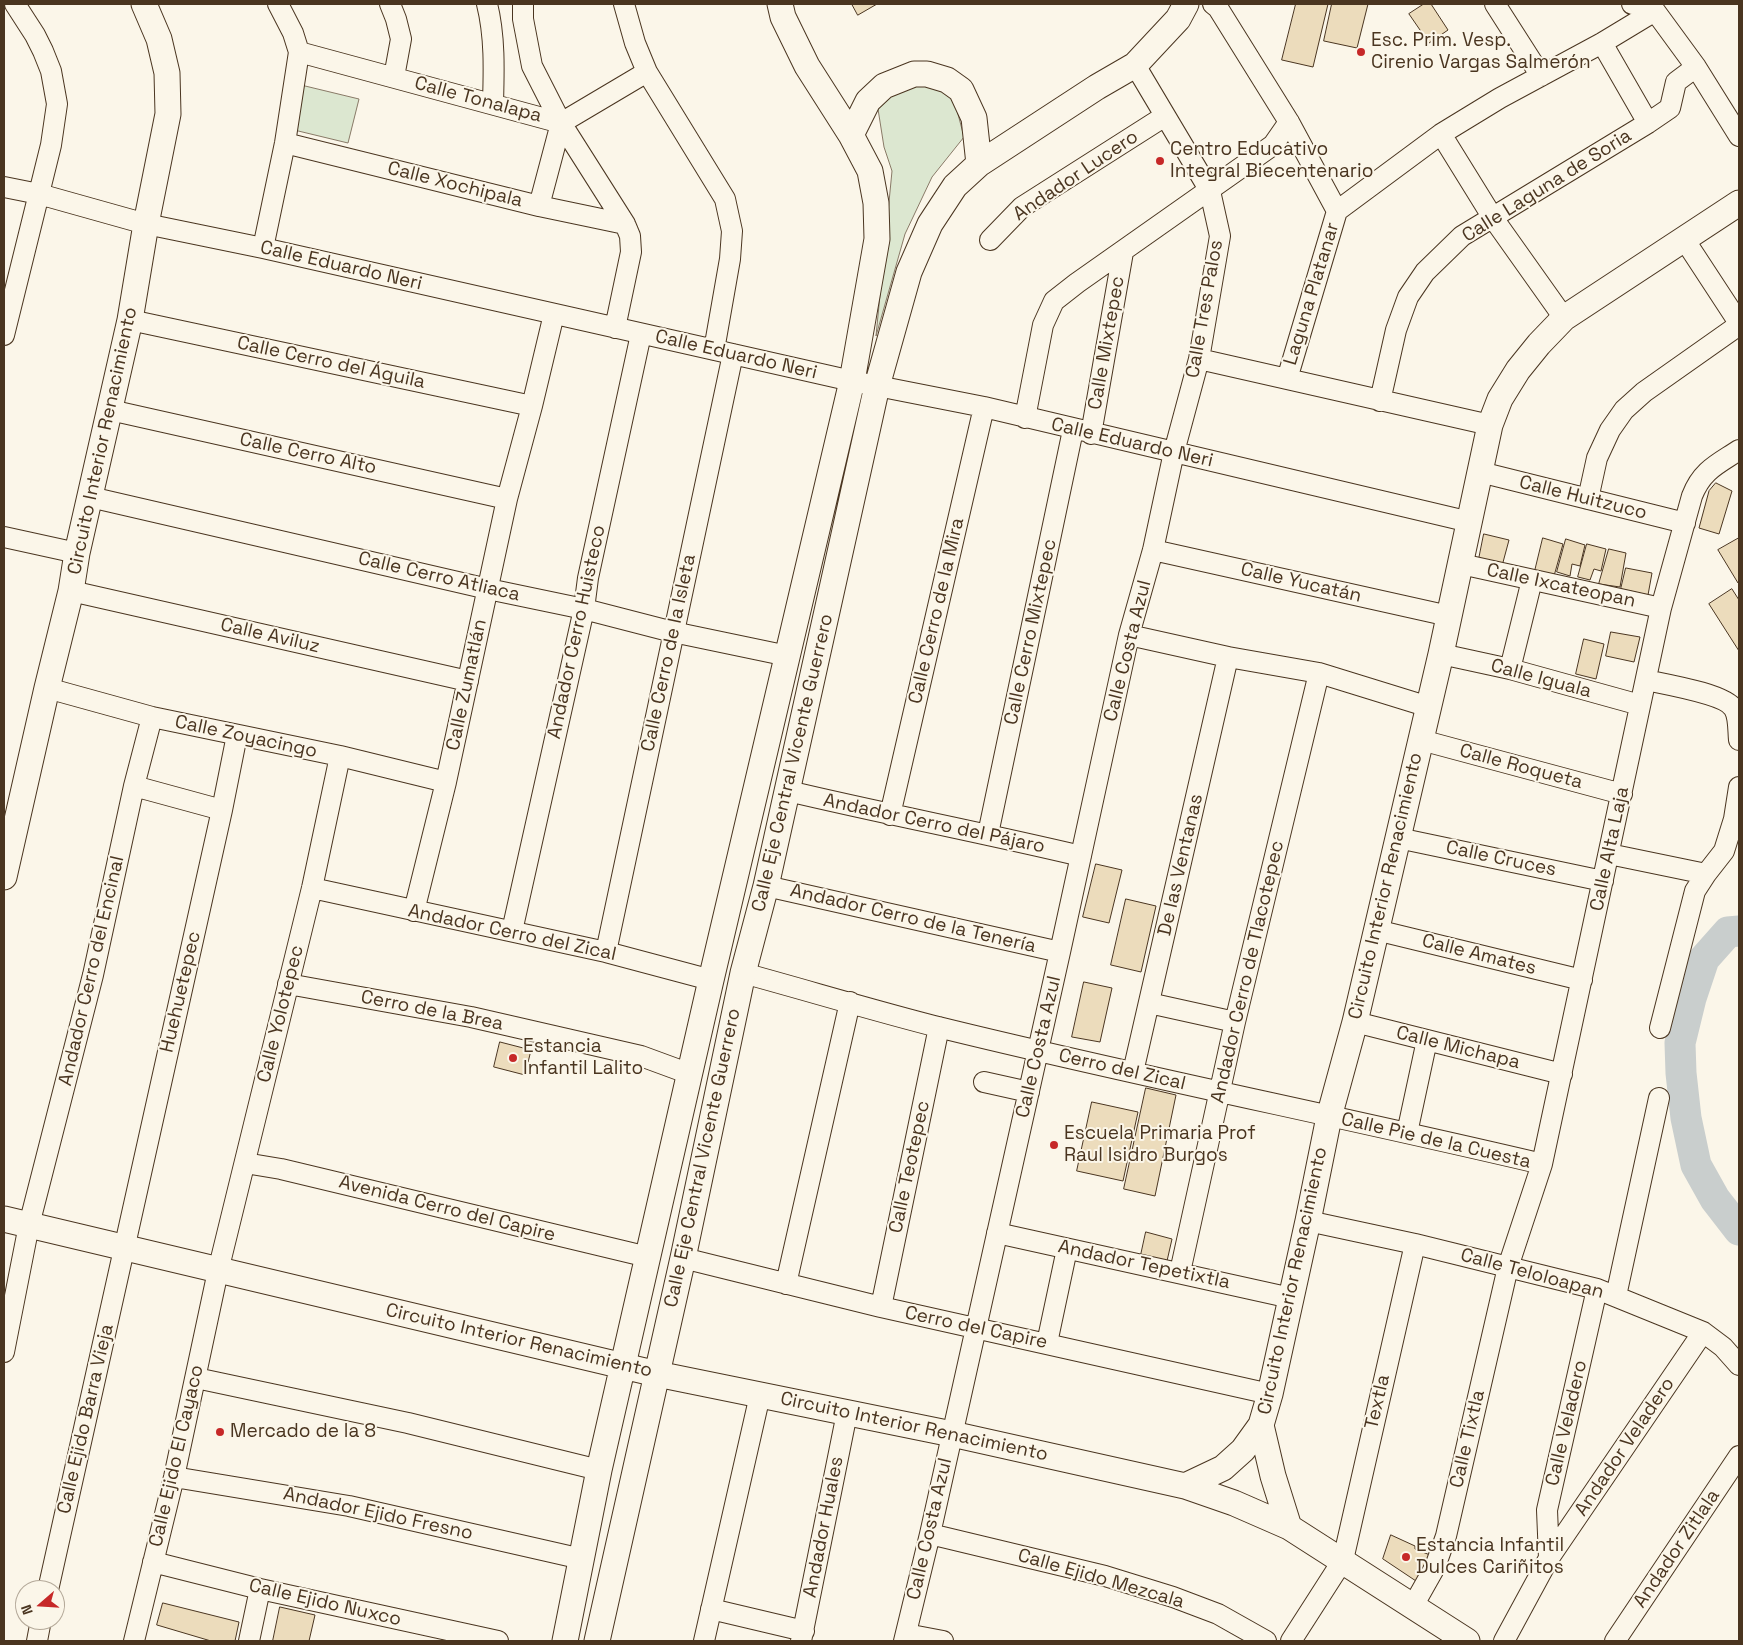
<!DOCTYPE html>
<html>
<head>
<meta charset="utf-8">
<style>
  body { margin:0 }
  #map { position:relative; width:1743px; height:1645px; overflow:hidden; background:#fbf6e9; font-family:"Space Grotesk",sans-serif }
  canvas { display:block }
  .frame { position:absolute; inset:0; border:5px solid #4a3520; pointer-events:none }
  .north { position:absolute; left:15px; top:1580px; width:50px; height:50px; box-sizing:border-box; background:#fbf6e9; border:1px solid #b4a999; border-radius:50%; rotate:251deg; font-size:14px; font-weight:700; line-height:20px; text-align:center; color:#4a3520 }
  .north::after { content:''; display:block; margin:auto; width:18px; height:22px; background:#c62828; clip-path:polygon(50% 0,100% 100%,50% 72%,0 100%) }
</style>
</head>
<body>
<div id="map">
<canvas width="1743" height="1645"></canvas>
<div class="frame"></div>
<div class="north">N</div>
</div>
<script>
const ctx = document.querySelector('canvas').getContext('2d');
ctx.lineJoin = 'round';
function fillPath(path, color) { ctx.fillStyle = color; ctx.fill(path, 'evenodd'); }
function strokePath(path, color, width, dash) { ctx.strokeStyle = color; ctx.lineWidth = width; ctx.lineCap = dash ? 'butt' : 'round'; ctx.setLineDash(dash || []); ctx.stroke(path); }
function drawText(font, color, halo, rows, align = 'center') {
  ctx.font = font + ' "Space Grotesk",sans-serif'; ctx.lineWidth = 4; ctx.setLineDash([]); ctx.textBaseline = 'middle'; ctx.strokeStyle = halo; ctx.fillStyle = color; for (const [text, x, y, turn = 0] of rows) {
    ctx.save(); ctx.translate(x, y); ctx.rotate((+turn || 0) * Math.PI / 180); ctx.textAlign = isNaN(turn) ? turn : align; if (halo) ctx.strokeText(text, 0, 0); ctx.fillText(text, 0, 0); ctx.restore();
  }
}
const green = new Path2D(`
  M 928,83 L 953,95 L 964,137 L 932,177 L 905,234 L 876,336 L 892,171 L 884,147 L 878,109 L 897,91 Z
  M 301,85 L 359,99 L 348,143 L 290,129 Z`);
fillPath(green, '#dce7d0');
strokePath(green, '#887966', 1);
strokePath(new Path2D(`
  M 1739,931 L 1728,932 L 1704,959 L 1691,998 L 1680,1043 L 1681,1073 L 1686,1118 L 1696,1165 L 1715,1199 L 1739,1230`), '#c9cecd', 31);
const building = new Path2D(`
  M 852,4 L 877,4 L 858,15 Z
  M 1296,4 L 1328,4 L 1313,67 L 1282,60 Z
  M 1332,4 L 1368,4 L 1357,48 L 1324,41 Z
  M 1424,4 L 1431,4 L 1448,30 L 1429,43 L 1409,14 Z
  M 1716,483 L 1732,491 L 1719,534 L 1699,528 L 1709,491 Z
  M 1484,534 L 1509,540 L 1502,566 L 1479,559 Z
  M 1543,538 L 1563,544 L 1554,576 L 1535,571 Z
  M 1739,538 L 1739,582 L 1738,583 L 1718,550 Z
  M 1566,539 L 1585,545 L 1580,566 L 1572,564 L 1570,576 L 1557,572 Z
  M 1587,544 L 1606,549 L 1601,571 L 1594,569 L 1590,580 L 1578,577 Z
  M 1609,549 L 1626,553 L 1620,587 L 1599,584 Z
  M 1626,568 L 1652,573 L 1648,595 L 1621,589 Z
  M 1732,589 L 1739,600 L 1739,651 L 1709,604 Z
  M 1611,632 L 1640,637 L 1634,662 L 1606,656 Z
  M 1584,639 L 1604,644 L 1596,679 L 1576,674 Z
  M 1096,864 L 1122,870 L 1109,923 L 1083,917 Z
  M 1126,899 L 1156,906 L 1141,972 L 1111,965 Z
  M 1084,982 L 1112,988 L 1100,1042 L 1072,1037 Z
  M 500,1042 L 531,1050 L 525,1075 L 494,1067 Z
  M 1146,1088 L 1176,1095 L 1155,1196 L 1124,1189 Z
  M 1092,1102 L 1138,1112 L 1123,1181 L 1077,1171 Z
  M 1146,1232 L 1172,1239 L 1167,1261 L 1141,1255 Z
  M 1391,1535 L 1415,1546 L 1415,1549 L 1430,1555 L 1416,1581 L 1383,1559 Z
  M 163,1603 L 239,1622 L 235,1641 L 211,1641 L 157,1625 Z
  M 280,1607 L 315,1615 L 309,1641 L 273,1641 Z`);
fillPath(building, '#ecdcbc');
strokePath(building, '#4a3520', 1);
const minor = new Path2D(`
  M 390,4 L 396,19 L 401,39 L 394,77
  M 487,4 C 495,36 494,70 493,103
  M 523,4 L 523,19 L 532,66 L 561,123 L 625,224 L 630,236 L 631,252 L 615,328
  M 624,4 L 635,43 L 647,72 L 725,199 L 732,231 L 730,259 L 714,350
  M 1213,4 L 1218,8 L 1289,122 L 1337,211 L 1287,379
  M 1495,4 L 1541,76
  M 1632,4 L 1644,6 L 1655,11 L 1696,67 L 1739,136
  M 1602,43 L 1648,123
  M 299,52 L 561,123 L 647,72
  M 1441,134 L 1493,218 L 1564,318
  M 285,143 L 539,206 L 625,224
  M 4,187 L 39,194 L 146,224 L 263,248 L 852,381 L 984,407 L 1470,522
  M 539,206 L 561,123
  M 1337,211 L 1441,134 L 1500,98 L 1602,43 L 1655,11
  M 1684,239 L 1739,323
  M 990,240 L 1022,207 L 1165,116
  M 263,248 L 285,143 L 299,52 L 293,33 L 278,4
  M 130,320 L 532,406
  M 4,335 L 51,145 L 57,104 L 51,71 L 43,51 L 35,35 L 15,4
  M 1199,359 L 1490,425
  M 1380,401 L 1396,330 L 1408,297 L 1425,272 L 1462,236 L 1648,123 L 1670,108 L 1676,82 L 1696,67
  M 110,410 L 507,499
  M 1025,418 L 1043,325 L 1054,301 L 1077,283 L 1273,145 L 1289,122
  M 1091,434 L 1123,252
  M 1480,472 L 1685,523
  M 90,497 L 488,589 L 584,609 L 673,632 L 788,656
  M 1588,499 L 1597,458 L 1610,430 L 1624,410 L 1644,392 L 1739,325
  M 4,537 L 77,553
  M 1153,550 L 1449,616
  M 1461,564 L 1661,608
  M 71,591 L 468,681
  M 1129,635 L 1228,657 L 1319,673 L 1429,707
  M 1441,654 L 1510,669 L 1640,705
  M 1510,669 L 1532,580
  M 1646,680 C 1664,684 1726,694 1734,709 C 1739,717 1738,730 1739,740
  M 47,688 L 152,717 L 340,756 L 446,782
  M 1421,740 L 1622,794
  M 134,786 L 222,810
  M 788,791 C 885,814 984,833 1081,856
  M 890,815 L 984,407
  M 988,834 L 1073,430
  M 1398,838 L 1603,881
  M 1609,854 L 1706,874
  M 766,886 L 1060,952
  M 312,888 L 606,952 L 711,980
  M 414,911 L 446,782 L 507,499 L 532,406 L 554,314
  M 1376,930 L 1582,980
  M 512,931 L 584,609 L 588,578 L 641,334
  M 606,952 L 733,354
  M 743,973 C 809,991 875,1011 942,1028 C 1141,1077 1343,1117 1542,1164
  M 288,984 L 471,1017 L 641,1056 L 690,1074
  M 1149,1003 L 1235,1022
  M 1355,1022 L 1562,1074
  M 1660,1028 L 1695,891 L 1706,874 L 1724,851 L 1734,819 L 1739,787
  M 1133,1072 L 1228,657
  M 984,1082 L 1029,1092
  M 1407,1133 L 1427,1040
  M 245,1163 L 281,1169 L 648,1257
  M 1308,1221 L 1415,1244 L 1597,1289 L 1703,1332 L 1723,1347 L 1739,1365
  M 997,1233 L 1291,1298
  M 683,1258 L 881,1307 L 1270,1394
  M 1180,1272 L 1235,1022 L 1319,673
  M 786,1284 L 850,1002
  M 1616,1296 L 1659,1098
  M 881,1307 L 939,1027
  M 1047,1343 L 1067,1249
  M 4,1352 L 29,1225 L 93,975 L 134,786 L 152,717
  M 196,1378 L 408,1423 L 599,1470
  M 174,1477 L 349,1506 L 582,1559
  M 930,1534 L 1105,1576 L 1173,1597 L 1218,1614 L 1266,1641
  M 1549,1558 L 1547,1510 L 1597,1289
  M 153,1562 L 260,1589 L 498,1641
  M 48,1590 L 222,810 L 237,735
  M 1413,1606 L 1435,1567 L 1446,1536 L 1508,1267 L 1542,1164 L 1661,608 L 1692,496 C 1702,470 1718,464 1739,450
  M 711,1609 L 804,1631
  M 906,1634 L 943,1641
  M 37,1641 L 41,1620
  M 134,1641 L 174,1477 L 218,1271 L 312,888 L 340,756
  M 249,1641 L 260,1589
  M 704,1641 L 760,1395
  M 801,1641 L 847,1413
  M 904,1641 L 930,1534 L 1060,952 L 1129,635 L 1153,550 L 1174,452 L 1199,359 L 1220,236 L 1210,191 L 1135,65
  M 1291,1641 L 1343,1560 L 1415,1244
  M 1504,1641 L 1549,1558 L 1703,1332
  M 1615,1641 L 1739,1456`);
const major = new Path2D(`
  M 851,135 L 868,101 L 884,86 L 914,74 L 927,74 L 947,80 L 961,90 L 974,118 L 979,164
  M 4,877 L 47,688 L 71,591 L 77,553 L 130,320 L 146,224 L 168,114 L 167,73 L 159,39 L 144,4
  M 4,1219 L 657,1374 L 952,1434 L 1185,1486 L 1223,1468 L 1243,1450 L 1261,1425 L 1270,1394 L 1308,1221 L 1329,1117 L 1355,1022 L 1441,654 L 1490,425 L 1500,399 L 1518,370 L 1539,344 L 1564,318 L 1739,203
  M 1261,1425 L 1273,1476 L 1289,1527
  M 1185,1486 L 1234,1503 L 1289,1527 L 1467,1641
  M 565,1641 L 599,1470 L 711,980 L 852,381 L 877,239 L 876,203 L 870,171 L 851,135 L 807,66 L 783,17 L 780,4
  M 597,1641 L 683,1258 L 743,973 L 766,886 L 877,386 L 909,272 L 930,224 L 955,186 L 979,164 L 1097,87 L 1135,65 L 1178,19 L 1186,4`);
strokePath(minor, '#4a3520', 22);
strokePath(major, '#4a3520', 27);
strokePath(minor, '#fbf6e9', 20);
strokePath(major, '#fbf6e9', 25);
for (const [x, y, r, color] of [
  [1361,52,5,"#c62828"],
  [1160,161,5,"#c62828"],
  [513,1058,5,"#c62828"],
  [1054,1145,5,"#c62828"],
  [220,1432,5,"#c62828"],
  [1406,1557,5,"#c62828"]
]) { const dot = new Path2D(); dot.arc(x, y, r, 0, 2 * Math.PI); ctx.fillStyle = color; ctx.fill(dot); strokePath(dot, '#fbf6e9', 2); }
drawText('19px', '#4a3520', '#fbf6e9', [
  ["Esc. Prim. Vesp.",1371,41],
  ["Cirenio Vargas Salmerón",1371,63],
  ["Centro Educativo",1170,150],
  ["Integral Biecentenario",1170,172],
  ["Estancia",523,1047],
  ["Infantil Lalito",523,1069],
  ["Escuela Primaria Prof",1064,1134],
  ["Raul Isidro Burgos",1064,1156],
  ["Mercado de la 8",230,1432],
  ["Estancia Infantil",1416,1546],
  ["Dulces Cariñitos",1416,1568]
], 'left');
drawText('19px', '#4a3520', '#fbf6e9', [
  ["Calle Tonalapa",478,100,15],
  ["Andador Lucero",1076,176,-34],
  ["Calle Xochipala",455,185,14],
  ["Calle Laguna de Soria",1547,186,-32],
  ["Calle Eduardo Neri",341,266,13],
  ["Laguna Platanar",1312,294,-73],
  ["Calle Tres Palos",1205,309,-80],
  ["Calle Mixtepec",1107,343,-80],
  ["Calle Eduardo Neri",736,355,13],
  ["Calle Cerro del Águila",331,363,12],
  ["Circuito Interior Renacimiento",103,441,-78],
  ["Calle Eduardo Neri",1132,443,13],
  ["Calle Cerro Alto",308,454,12],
  ["Calle Huitzuco",1583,498,14],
  ["Calle Cerro Atliaca",439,577,13],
  ["Calle Yucatán",1301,583,13],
  ["Calle Ixcateopan",1561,586,12],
  ["Calle Cerro de la Mira",937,611,-77],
  ["Andador Cerro Huisteco",577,632,-78],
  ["Calle Cerro Mixtepec",1031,632,-78],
  ["Calle Aviluz",270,636,13],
  ["Calle Costa Azul",1128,651,-76],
  ["Calle Cerro de la Isleta",669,653,-78],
  ["Calle Iguala",1541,679,15],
  ["Calle Zumatlán",467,685,-78],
  ["Calle Zoyacingo",246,737,12],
  ["Calle Eje Central Vicente Guerrero",793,763,-77],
  ["Calle Roqueta",1521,767,15],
  ["Andador Cerro del Pájaro",934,824,12],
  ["Calle Alta Laja",1610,849,-78],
  ["Calle Cruces",1501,859,12],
  ["De las Ventanas",1181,865,-77],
  ["Circuito Interior Renacimiento",1386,886,-77],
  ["Andador Cerro de la Tenería",913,919,13],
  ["Andador Cerro del Zical",512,933,12],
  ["Calle Amates",1479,955,14],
  ["Andador Cerro del Encinal",92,971,-77],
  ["Andador Cerro de Tlacotepec",1248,972,-77],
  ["Huehuetepec",181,992,-77],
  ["Cerro de la Brea",432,1011,11],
  ["Calle Yolotepec",281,1014,-76],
  ["Calle Costa Azul",1039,1047,-77],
  ["Calle Michapa",1458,1048,14],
  ["Cerro del Zical",1122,1070,13],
  ["Calle Pie de la Cuesta",1436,1141,13],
  ["Calle Eje Central Vicente Guerrero",703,1158,-78],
  ["Calle Teotepec",910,1167,-78],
  ["Avenida Cerro del Capire",447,1209,14],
  ["Andador Tepetixtla",1144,1265,12],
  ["Calle Teloloapan",1532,1274,15],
  ["Circuito Interior Renacimiento",1293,1281,-78],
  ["Cerro del Capire",976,1328,12],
  ["Circuito Interior Renacimiento",519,1341,13],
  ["Textla",1378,1402,-77],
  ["Calle Ejido Barra Vieja",86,1419,-77],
  ["Calle Veladero",1567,1423,-77],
  ["Circuito Interior Renacimiento",914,1427,12],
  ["Calle Tixtla",1468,1439,-77],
  ["Andador Veladero",1625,1447,-56],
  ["Calle Ejido El Cayaco",177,1456,-77],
  ["Andador Ejido Fresno",378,1514,12],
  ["Andador Huales",824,1527,-79],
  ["Calle Costa Azul",930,1529,-77],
  ["Andador Zitlala",1677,1549,-56],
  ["Calle Ejido Mezcala",1101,1579,16],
  ["Calle Ejido Nuxco",325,1603,13]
]);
</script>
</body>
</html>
